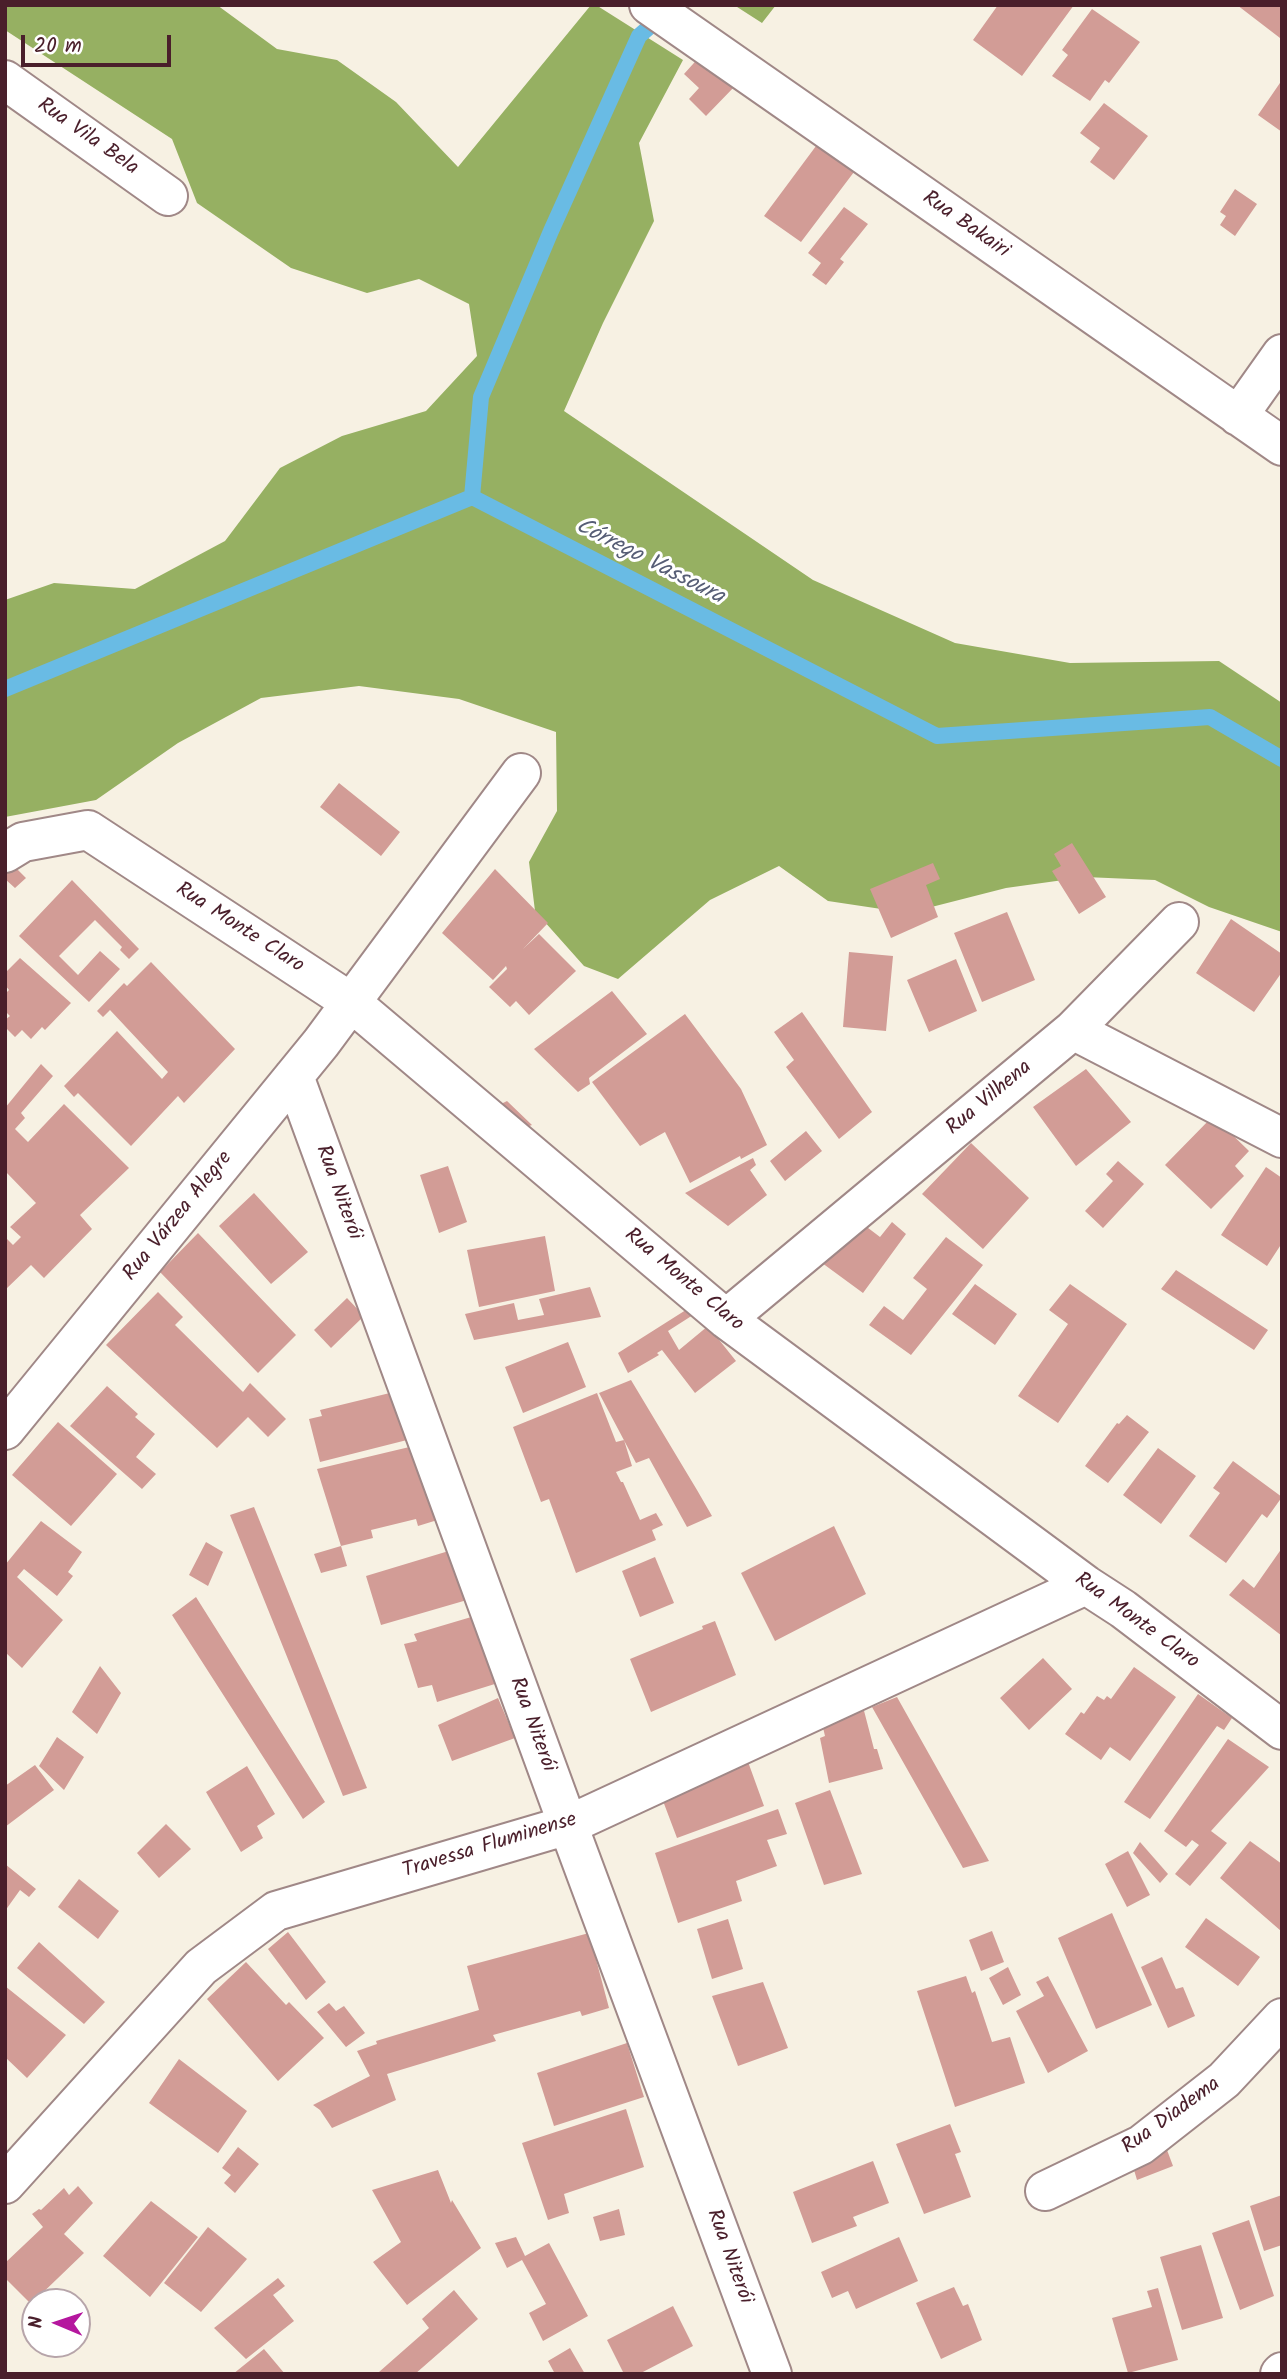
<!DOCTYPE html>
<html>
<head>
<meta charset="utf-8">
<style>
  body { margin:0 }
  #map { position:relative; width:1287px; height:2379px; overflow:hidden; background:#f7f1e3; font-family:Kalam,sans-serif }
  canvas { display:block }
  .frame { position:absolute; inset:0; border:7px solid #4a1f2b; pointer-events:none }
  .north { position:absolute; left:21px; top:2288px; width:70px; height:70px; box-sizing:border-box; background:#fff; border:2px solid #b7a5aa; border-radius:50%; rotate:272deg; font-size:19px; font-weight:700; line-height:28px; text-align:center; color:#4a1f2b }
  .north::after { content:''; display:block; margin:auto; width:24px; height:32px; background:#b5179e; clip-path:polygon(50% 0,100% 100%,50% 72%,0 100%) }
  .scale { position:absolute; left:21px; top:35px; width:150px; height:32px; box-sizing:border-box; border:4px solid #4a1f2b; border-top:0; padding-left:9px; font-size:21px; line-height:24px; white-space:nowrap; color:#4a1f2b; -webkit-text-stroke:5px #fff; paint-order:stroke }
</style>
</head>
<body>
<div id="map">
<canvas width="1287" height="2379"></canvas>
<div class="frame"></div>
<div class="north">N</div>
<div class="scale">20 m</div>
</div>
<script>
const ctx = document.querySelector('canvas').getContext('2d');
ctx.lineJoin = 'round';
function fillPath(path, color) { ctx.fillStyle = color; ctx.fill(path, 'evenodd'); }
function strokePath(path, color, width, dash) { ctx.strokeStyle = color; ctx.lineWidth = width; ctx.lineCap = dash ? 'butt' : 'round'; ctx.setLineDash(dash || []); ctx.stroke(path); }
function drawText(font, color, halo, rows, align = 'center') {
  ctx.font = font + ' Kalam,sans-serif'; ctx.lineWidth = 6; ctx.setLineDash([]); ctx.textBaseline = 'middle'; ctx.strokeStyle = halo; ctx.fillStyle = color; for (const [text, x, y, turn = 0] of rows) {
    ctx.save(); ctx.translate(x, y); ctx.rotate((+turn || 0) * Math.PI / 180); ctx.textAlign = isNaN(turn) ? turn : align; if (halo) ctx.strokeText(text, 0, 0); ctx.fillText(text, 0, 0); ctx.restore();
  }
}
fillPath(new Path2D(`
  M 5,5 L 217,5 L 277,49 L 337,60 L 396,102 L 458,167 L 591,5 L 596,5 L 683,60 L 639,143 L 654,221 L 603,323 L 564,411 L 813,580 L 955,643 L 1070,663 L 1219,661 L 1282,703 L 1282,932 L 1209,907 L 1155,880 L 1085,877 L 1006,888 L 908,913 L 828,901 L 779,866 L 710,900 L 618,979 L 584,966 L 535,911 L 529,862 L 557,811 L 556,732 L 459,699 L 359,686 L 261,698 L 178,743 L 96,800 L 5,817 L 5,600 L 54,583 L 135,589 L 225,541 L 280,468 L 342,436 L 426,411 L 477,356 L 469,304 L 419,279 L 367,293 L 291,268 L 197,203 L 172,139 L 5,30 Z
  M 734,5 L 776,5 L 762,23 Z`), '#96b062');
strokePath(new Path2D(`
  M 472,497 L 481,397 L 551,231 L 639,36 L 664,14
  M 5,689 L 472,497 L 937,736 L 1210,717 L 1282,759`), '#69bbe4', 16);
fillPath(new Path2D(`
  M 998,5 L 1074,5 L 1022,76 L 973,40 Z
  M 1237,5 L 1282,5 L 1282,34 L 1280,38 Z
  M 1092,9 L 1140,42 L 1109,83 L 1105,80 L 1090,101 L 1052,76 L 1068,55 L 1062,50 Z
  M 702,54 L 736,85 L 706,116 L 689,99 L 699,88 L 684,74 Z
  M 1282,80 L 1282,132 L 1258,115 Z
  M 1104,103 L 1148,136 L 1114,180 L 1090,162 L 1100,148 L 1080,133 Z
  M 816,146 L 854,172 L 801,242 L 764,216 Z
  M 1235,189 L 1257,204 L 1235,236 L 1220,225 L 1226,216 L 1220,212 Z
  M 844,207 L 868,224 L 840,259 L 844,262 L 826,285 L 812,275 L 821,263 L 808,253 Z
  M 339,783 L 400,832 L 381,856 L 320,807 Z
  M 1072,843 L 1106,897 L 1079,914 L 1052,871 L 1061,866 L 1054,854 Z
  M 933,863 L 940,879 L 926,885 L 938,917 L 891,938 L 870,889 Z
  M 12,864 L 26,878 L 15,888 L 5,879 L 5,871 Z
  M 495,869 L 548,923 L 523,949 L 539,934 L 576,971 L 529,1015 L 516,1001 L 510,1007 L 489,987 L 507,969 L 506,966 L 493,980 L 442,933 Z
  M 72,880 L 139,949 L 129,959 L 120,950 L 122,947 L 95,920 L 59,956 L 78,975 L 100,951 L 120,969 L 89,1002 L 19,936 Z
  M 1007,912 L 1035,980 L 982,1002 L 954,933 Z
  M 1231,919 L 1282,954 L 1282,972 L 1254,1012 L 1196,973 Z
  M 849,952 L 893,956 L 886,1031 L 843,1027 Z
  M 20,958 L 71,1003 L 45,1030 L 42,1027 L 31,1039 L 22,1030 L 15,1037 L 5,1027 L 5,1020 L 10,1016 L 5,1011 L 5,994 L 9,990 L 5,985 L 5,973 Z
  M 956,959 L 977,1011 L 929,1032 L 907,980 Z
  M 151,962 L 235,1049 L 184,1103 L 178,1096 L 131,1146 L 78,1093 L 74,1097 L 64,1086 L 117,1031 L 162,1079 L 168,1072 L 110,1010 L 103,1017 L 97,1011 L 124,983 L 127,986 Z
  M 612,991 L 647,1034 L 589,1078 L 590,1084 L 578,1092 L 534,1049 Z
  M 802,1012 L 872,1112 L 839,1139 L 786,1067 L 794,1060 L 774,1032 Z
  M 685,1014 L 741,1089 L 767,1145 L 741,1159 L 740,1156 L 690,1183 L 665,1132 L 640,1146 L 592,1082 Z
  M 41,1064 L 53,1076 L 21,1113 L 25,1118 L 15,1129 L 28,1142 L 64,1104 L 129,1168 L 80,1215 L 92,1229 L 44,1278 L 31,1265 L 5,1290 L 5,1237 L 13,1245 L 21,1237 L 10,1227 L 36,1203 L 5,1171 L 5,1108 Z
  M 1086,1069 L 1131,1122 L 1076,1166 L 1033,1107 Z
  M 507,1101 L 532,1125 L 521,1129 L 499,1105 Z
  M 1213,1116 L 1249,1151 L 1235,1166 L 1244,1176 L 1211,1209 L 1165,1165 Z
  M 806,1131 L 822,1151 L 785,1181 L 770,1161 Z
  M 971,1143 L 1029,1198 L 983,1249 L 922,1194 Z
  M 753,1158 L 756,1165 L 750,1170 L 767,1195 L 728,1226 L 685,1193 Z
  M 1118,1161 L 1144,1184 L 1103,1228 L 1085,1211 L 1113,1181 L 1106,1174 Z
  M 448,1166 L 467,1222 L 439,1233 L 420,1175 Z
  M 1266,1167 L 1282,1178 L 1282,1243 L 1267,1266 L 1221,1235 Z
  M 254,1193 L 308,1252 L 271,1284 L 219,1226 Z
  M 851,1215 L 880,1237 L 892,1222 L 906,1234 L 863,1293 L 818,1260 Z
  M 198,1233 L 296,1335 L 258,1373 L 160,1272 Z
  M 545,1236 L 555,1291 L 479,1307 L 467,1250 Z
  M 946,1237 L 983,1265 L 911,1355 L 869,1325 L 884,1306 L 903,1320 L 927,1289 L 913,1278 Z
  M 1176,1270 L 1268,1330 L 1254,1350 L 1161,1289 Z
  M 975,1284 L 1017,1314 L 995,1345 L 952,1314 Z
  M 1070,1284 L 1127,1324 L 1058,1423 L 1018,1396 L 1068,1324 L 1049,1310 Z
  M 590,1287 L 601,1317 L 474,1340 L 465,1314 L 514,1303 L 518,1320 L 544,1315 L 539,1299 Z
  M 158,1292 L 183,1317 L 175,1325 L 243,1392 L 250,1383 L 286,1419 L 268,1437 L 248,1417 L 217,1448 L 106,1345 Z
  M 347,1298 L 364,1316 L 331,1348 L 314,1330 Z
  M 689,1308 L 693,1315 L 668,1331 L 679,1350 L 708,1326 L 736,1361 L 695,1393 L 662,1350 L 657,1353 L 659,1355 L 628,1373 L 618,1353 Z
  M 568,1342 L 586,1387 L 523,1413 L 505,1367 Z
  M 631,1380 L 697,1490 L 712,1516 L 687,1527 L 649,1458 L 636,1463 L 599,1393 Z
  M 107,1386 L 138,1414 L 135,1417 L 155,1434 L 136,1457 L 156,1474 L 142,1489 L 70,1426 Z
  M 394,1392 L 407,1440 L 320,1462 L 309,1419 L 322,1416 L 320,1410 Z
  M 597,1393 L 616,1442 L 624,1440 L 632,1466 L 616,1472 L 621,1482 L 623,1482 L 640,1520 L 656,1513 L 663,1525 L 652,1530 L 656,1540 L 576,1573 L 549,1499 L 541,1502 L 513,1427 Z
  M 1127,1415 L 1149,1432 L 1108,1483 L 1085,1466 L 1117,1423 L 1119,1424 Z
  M 58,1422 L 117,1474 L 71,1526 L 12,1475 Z
  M 422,1444 L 444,1518 L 418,1526 L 416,1519 L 371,1530 L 373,1538 L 341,1546 L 317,1469 Z
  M 1158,1448 L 1196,1476 L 1161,1524 L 1123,1495 Z
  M 1233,1461 L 1282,1497 L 1267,1518 L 1262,1514 L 1226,1563 L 1189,1536 L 1220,1493 L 1213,1488 Z
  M 254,1507 L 367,1788 L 343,1796 L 230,1515 Z
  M 41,1521 L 82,1552 L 68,1572 L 73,1576 L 57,1596 L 24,1569 L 17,1577 L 63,1620 L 22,1668 L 5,1652 L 5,1565 Z
  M 834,1526 L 866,1594 L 775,1641 L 741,1573 Z
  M 206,1542 L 223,1552 L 208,1586 L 189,1575 Z
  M 341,1546 L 347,1566 L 321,1573 L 314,1554 Z
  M 1282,1548 L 1282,1636 L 1229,1595 L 1243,1579 L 1254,1588 Z
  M 452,1550 L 467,1600 L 381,1625 L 366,1576 Z
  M 655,1557 L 674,1603 L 640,1617 L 622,1571 Z
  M 196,1597 L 325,1802 L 303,1819 L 172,1615 Z
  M 478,1615 L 498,1683 L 437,1702 L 432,1685 L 418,1688 L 404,1644 L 417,1641 L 414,1634 Z
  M 715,1621 L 736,1675 L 651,1712 L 630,1659 L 703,1629 L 702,1626 Z
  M 1043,1658 L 1072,1689 L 1029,1730 L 1000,1698 Z
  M 100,1666 L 121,1693 L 97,1734 L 72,1712 Z
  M 1134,1667 L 1176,1697 L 1130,1761 L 1110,1747 L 1101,1760 L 1065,1734 L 1081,1712 L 1084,1714 L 1097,1696 L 1104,1700 L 1107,1696 L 1111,1699 Z
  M 1198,1694 L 1232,1718 L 1224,1730 L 1217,1726 L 1150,1819 L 1124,1802 Z
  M 897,1697 L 989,1861 L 963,1868 L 872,1707 Z
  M 498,1698 L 515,1738 L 452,1761 L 438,1725 Z
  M 862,1703 L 874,1749 L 877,1749 L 883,1769 L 829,1783 L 820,1738 L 825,1736 L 820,1715 Z
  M 57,1737 L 84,1757 L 64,1790 L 39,1766 Z
  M 1228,1739 L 1269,1767 L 1211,1831 L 1227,1843 L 1190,1886 L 1175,1874 L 1199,1845 L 1192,1840 L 1186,1847 L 1164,1831 Z
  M 747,1759 L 764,1806 L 677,1838 L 660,1793 Z
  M 35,1765 L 54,1790 L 5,1827 L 5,1786 Z
  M 247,1766 L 275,1814 L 257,1826 L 263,1838 L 241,1852 L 206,1792 Z
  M 830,1790 L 862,1874 L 824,1885 L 795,1803 Z
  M 778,1809 L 787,1834 L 767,1840 L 777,1866 L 736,1881 L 742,1901 L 678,1923 L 655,1853 Z
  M 166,1824 L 191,1849 L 159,1878 L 137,1853 Z
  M 1250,1841 L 1282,1864 L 1281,1931 L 1220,1878 Z
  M 1140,1842 L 1168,1874 L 1160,1883 L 1133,1853 Z
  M 1128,1851 L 1150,1895 L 1127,1907 L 1105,1864 Z
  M 5,1864 L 36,1889 L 29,1897 L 20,1890 L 5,1911 Z
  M 79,1879 L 119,1911 L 98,1939 L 58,1907 Z
  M 1112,1913 L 1152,2005 L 1096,2029 L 1058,1938 Z
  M 1206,1918 L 1260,1957 L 1238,1986 L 1185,1947 Z
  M 728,1919 L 743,1969 L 712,1979 L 697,1929 Z
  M 992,1931 L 1004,1962 L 981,1971 L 969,1940 Z
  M 288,1932 L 326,1982 L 306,2000 L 268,1949 Z
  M 589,1933 L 609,2008 L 582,2016 L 580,2011 L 493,2035 L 496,2041 L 387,2074 L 396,2100 L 332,2128 L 320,2110 L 313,2105 L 370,2076 L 357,2051 L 377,2044 L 376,2041 L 479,2010 L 467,1966 Z
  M 39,1942 L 105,2002 L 84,2024 L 17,1968 Z
  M 1162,1957 L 1176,1989 L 1183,1987 L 1195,2016 L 1168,2028 L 1141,1967 Z
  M 246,1962 L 286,2005 L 289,2002 L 324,2038 L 278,2081 L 207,1999 Z
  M 1008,1967 L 1021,1995 L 1003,2005 L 989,1978 Z
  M 966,1976 L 972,1993 L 975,1991 L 992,2042 L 1010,2037 L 1025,2083 L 955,2107 L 917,1991 Z
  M 1048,1976 L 1088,2051 L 1048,2073 L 1016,2011 L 1044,1996 L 1036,1982 Z
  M 763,1982 L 788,2048 L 738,2066 L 712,1996 Z
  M 5,1986 L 66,2035 L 27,2078 L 5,2057 Z
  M 329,2003 L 336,2011 L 344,2006 L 365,2033 L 346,2047 L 317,2012 Z
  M 627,2043 L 644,2097 L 554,2126 L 537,2073 Z
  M 179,2059 L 247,2111 L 218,2153 L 149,2103 Z
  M 626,2109 L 644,2167 L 564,2194 L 569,2213 L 548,2220 L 522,2143 Z
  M 950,2124 L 961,2152 L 955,2154 L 971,2197 L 924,2214 L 896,2144 Z
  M 1161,2134 L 1173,2166 L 1137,2180 L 1129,2153 Z
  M 238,2147 L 259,2164 L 235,2193 L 224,2183 L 231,2175 L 222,2168 Z
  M 873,2161 L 889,2203 L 853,2217 L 857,2226 L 812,2243 L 793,2192 Z
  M 438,2170 L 451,2203 L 452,2200 L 481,2248 L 407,2305 L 373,2262 L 401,2242 L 372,2190 Z
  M 78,2186 L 93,2203 L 64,2234 L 84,2253 L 31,2304 L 5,2278 L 5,2263 L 43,2227 L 32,2214 L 39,2209 L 41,2210 L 64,2188 L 69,2195 Z
  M 1282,2195 L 1282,2245 L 1264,2251 L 1250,2206 Z
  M 151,2201 L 198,2237 L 150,2297 L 103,2256 Z
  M 619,2209 L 625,2235 L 600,2241 L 593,2217 Z
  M 1249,2220 L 1274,2296 L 1240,2310 L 1212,2233 Z
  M 208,2227 L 247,2259 L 201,2312 L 164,2283 Z
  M 516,2237 L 525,2256 L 549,2243 L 588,2316 L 543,2341 L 529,2313 L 546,2304 L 522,2260 L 507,2268 L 495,2243 Z
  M 899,2237 L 918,2281 L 856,2309 L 848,2291 L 832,2298 L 821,2272 Z
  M 1201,2245 L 1223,2318 L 1182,2330 L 1160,2257 Z
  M 278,2278 L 285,2286 L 273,2295 L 294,2321 L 246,2359 L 214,2328 Z
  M 954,2287 L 963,2306 L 968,2304 L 982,2340 L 941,2359 L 916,2303 Z
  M 1158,2288 L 1178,2360 L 1128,2373 L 1112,2318 L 1152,2307 L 1147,2291 Z
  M 454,2290 L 478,2319 L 415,2374 L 380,2374 L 379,2372 L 429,2328 L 422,2319 Z
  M 673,2306 L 693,2346 L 639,2374 L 624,2374 L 607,2340 Z
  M 570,2348 L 585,2374 L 555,2374 L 548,2361 Z
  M 264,2349 L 285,2374 L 233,2374 Z`), '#d29c96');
const minor = new Path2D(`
  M 649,5 L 1282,446
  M 5,80 L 168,196
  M 1238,416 L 1282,354
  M 5,853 L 23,842 L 88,830 L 352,1003 L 726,1319 L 1086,1585 L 1123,1609 L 1282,1730
  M 1073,1030 L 1179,922
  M 294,1076 L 568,1825 L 772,2374
  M 726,1319 L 1073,1030 L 1282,1138
  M 5,1430 L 321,1043 L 521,773
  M 5,2184 L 201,1967 L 276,1911 L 568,1825 L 1086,1585
  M 1045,2191 L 1141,2145 L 1224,2080 L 1282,2018
  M 1280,2374 L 1282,2372`);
strokePath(minor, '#a08887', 42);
strokePath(minor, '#fff', 38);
drawText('21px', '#4a1f2b', '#fff', [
  ["Rua Vila Bela",87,138,35],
  ["Rua Bakairi",965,226,35],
  ["Rua Monte Claro",239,929,33],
  ["Rua Vilhena",990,1099,-40],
  ["Rua Niterói",337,1193,70],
  ["Rua Várzea Alegre",179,1217,-51],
  ["Rua Monte Claro",683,1281,40],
  ["Rua Monte Claro",1136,1622,36],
  ["Rua Niterói",531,1725,70],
  ["Travessa Fluminense",490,1847,-17],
  ["Rua Diadema",1172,2117,-36],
  ["Rua Niterói",728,2257,70]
]);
drawText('italic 23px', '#565d75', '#fff', [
  ["Córrego Vassoura",649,563,27]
]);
</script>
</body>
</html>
